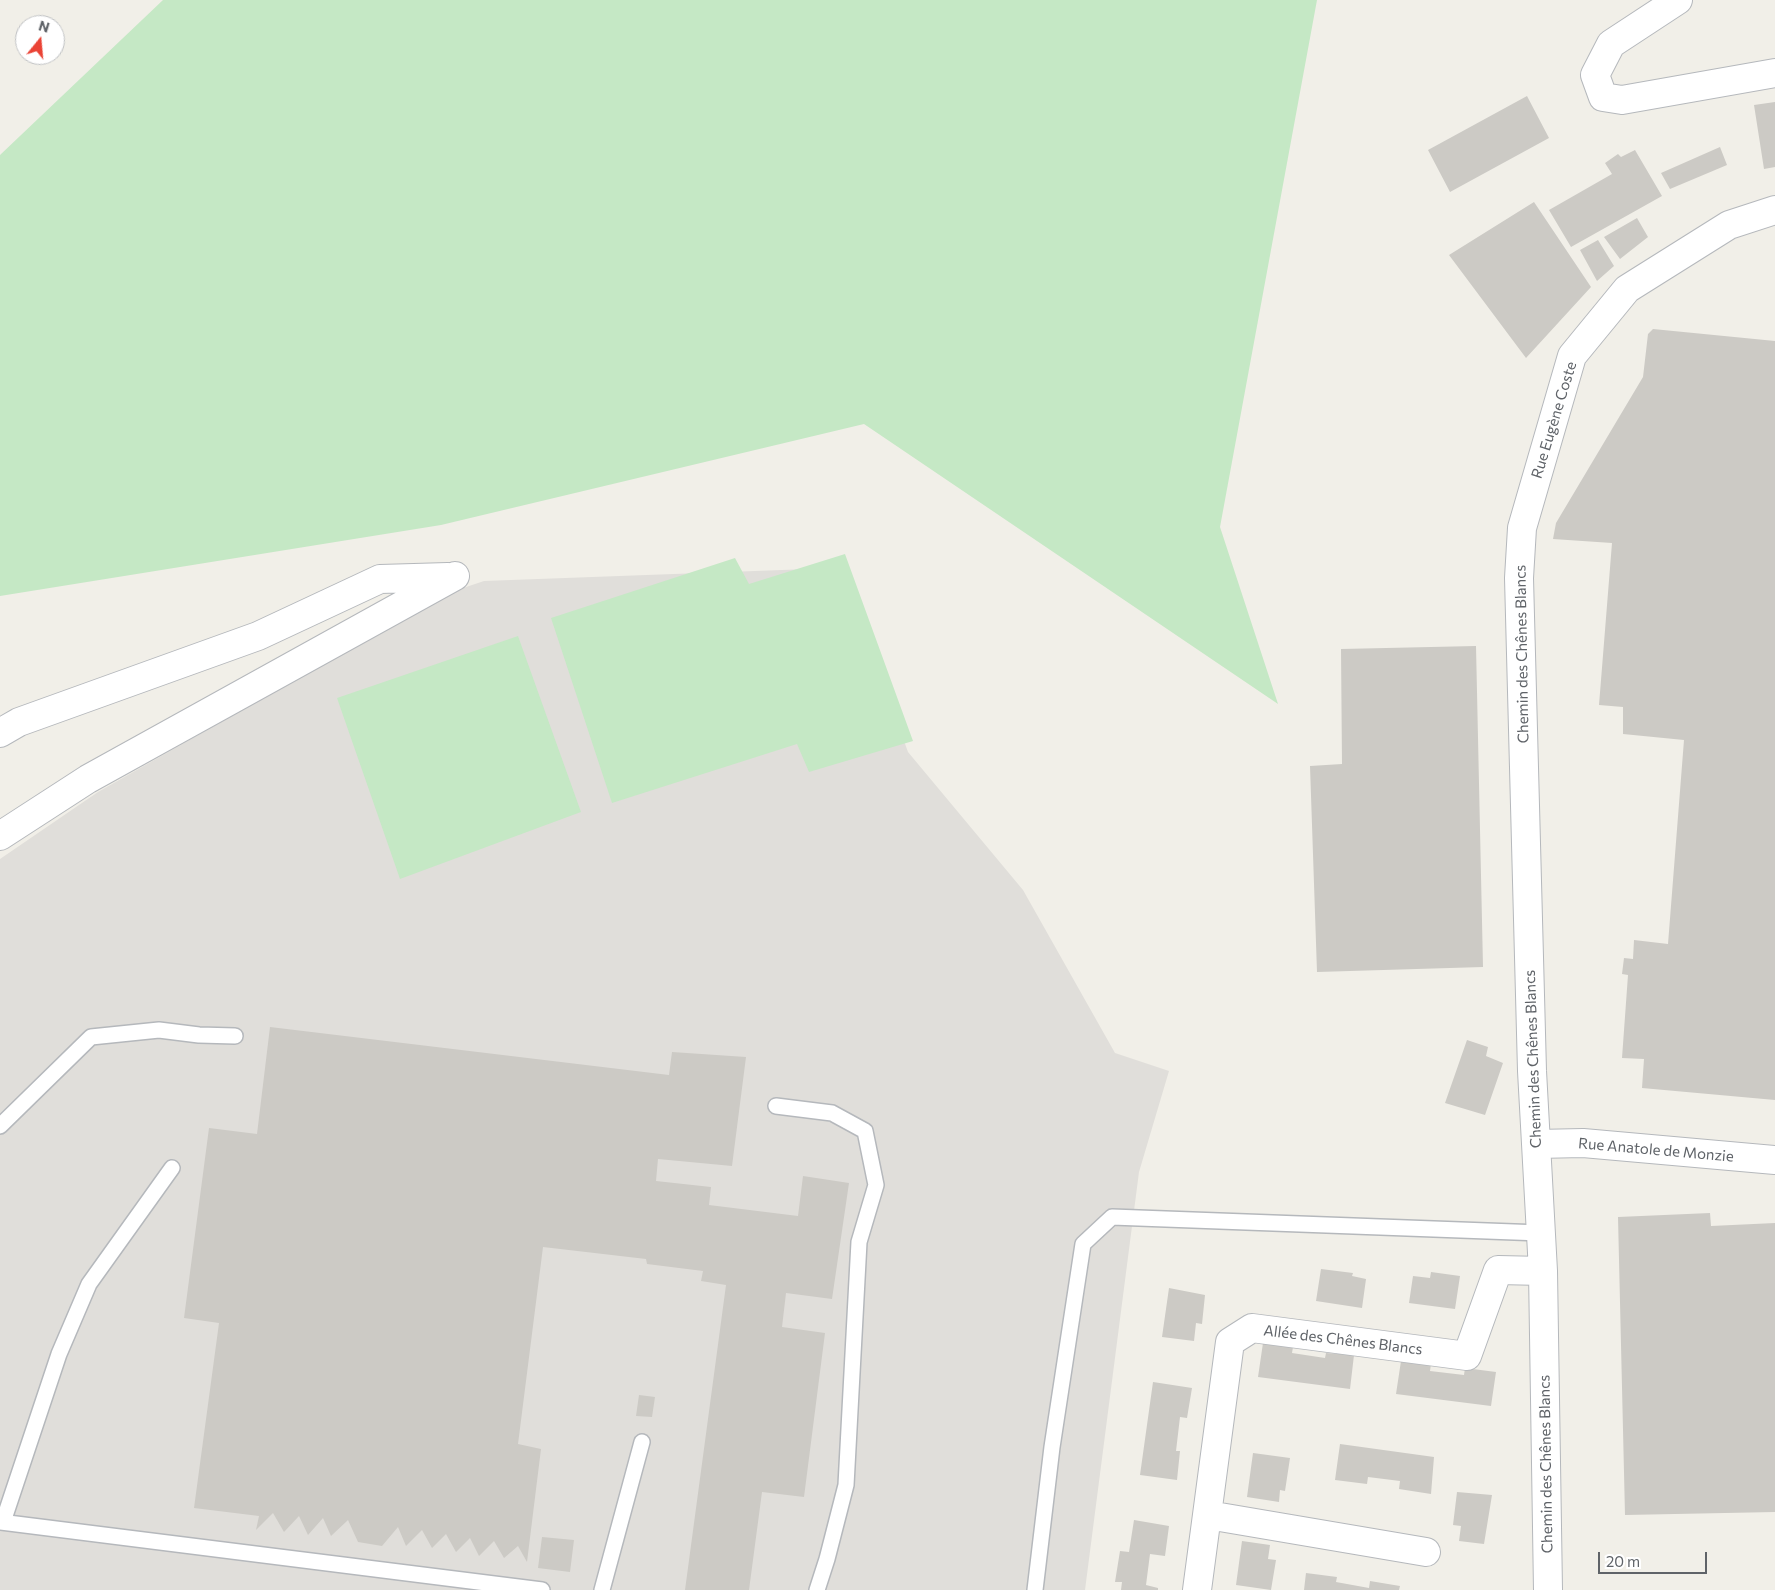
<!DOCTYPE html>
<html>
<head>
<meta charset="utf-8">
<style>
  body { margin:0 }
  #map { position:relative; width:1775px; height:1590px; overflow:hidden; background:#f1efe8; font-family:Commissioner,sans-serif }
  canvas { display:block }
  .north { position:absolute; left:15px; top:15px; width:50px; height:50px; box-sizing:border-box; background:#fff; border:1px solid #bfc1c3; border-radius:50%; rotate:17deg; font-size:14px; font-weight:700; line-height:20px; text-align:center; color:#5f6368 }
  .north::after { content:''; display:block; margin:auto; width:18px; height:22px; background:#ea4335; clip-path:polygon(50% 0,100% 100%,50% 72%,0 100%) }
  .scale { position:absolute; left:1598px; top:1552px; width:109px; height:22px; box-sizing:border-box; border:2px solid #5f6368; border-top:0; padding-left:6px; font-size:15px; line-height:18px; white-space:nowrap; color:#5f6368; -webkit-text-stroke:4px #fff; paint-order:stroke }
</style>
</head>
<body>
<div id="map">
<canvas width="1775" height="1590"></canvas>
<div class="north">N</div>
<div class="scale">20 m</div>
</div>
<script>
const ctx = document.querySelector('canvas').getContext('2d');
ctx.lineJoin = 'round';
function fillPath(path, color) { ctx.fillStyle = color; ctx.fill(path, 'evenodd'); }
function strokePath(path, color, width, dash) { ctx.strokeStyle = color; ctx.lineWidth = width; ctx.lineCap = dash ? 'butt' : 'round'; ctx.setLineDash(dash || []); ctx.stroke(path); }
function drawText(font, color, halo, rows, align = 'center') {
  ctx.font = font + ' Commissioner,sans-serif'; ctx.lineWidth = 4; ctx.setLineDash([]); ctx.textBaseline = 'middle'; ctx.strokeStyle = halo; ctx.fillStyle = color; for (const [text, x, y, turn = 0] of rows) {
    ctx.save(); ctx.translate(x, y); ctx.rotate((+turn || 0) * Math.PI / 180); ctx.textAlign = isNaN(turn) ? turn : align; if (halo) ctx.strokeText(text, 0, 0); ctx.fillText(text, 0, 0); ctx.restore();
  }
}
fillPath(new Path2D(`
  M 837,557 L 908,752 L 1023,890 L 1115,1053 L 1169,1071 L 1139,1172 L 1085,1590 L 0,1590 L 0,859 L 98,792 L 448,593 L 484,581 L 809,569 Z`), '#e0deda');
fillPath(new Path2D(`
  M 163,0 L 1317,0 L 1220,527 L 1278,704 L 864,424 L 441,525 L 0,596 L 0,155 Z
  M 845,554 L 913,741 L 809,772 L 797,744 L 612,803 L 551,618 L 735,558 L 749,584 Z
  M 518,636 L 581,812 L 400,879 L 337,698 Z`), '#c5e8c5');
fillPath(new Path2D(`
  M 1527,96 L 1549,138 L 1450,192 L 1428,150 Z
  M 1775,102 L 1775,167 L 1764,169 L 1754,105 Z
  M 1720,147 L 1727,165 L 1670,189 L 1661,173 Z
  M 1635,150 L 1662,196 L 1571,247 L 1549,210 L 1612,174 L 1605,163 L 1618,154 L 1621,157 Z
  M 1534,202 L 1591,287 L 1526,358 L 1449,255 Z
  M 1637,218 L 1648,237 L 1620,259 L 1604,237 Z
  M 1598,240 L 1614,266 L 1597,281 L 1580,250 Z
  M 1653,329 L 1775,341 L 1775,1100 L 1642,1088 L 1644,1059 L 1622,1058 L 1628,975 L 1622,974 L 1624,958 L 1633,959 L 1634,940 L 1668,944 L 1684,740 L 1623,734 L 1623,707 L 1599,705 L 1612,543 L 1553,539 L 1556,523 L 1643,377 L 1648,334 Z
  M 1476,646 L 1483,967 L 1317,972 L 1310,766 L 1342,764 L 1341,649 Z
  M 270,1027 L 669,1075 L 672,1052 L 746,1057 L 732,1166 L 658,1159 L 656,1181 L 711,1187 L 709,1205 L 798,1216 L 803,1176 L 849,1183 L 832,1299 L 786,1293 L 782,1327 L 825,1333 L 804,1497 L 762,1492 L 749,1590 L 685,1590 L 726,1285 L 701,1281 L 703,1271 L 647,1264 L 646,1259 L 543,1247 L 518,1444 L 541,1449 L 527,1562 L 518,1546 L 504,1558 L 494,1541 L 479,1556 L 470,1538 L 456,1552 L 446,1534 L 432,1548 L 422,1530 L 406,1546 L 398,1527 L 382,1546 L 358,1542 L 348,1520 L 331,1536 L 323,1518 L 308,1535 L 299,1516 L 284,1532 L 273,1513 L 256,1530 L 259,1516 L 194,1508 L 219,1323 L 184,1318 L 209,1128 L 257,1134 Z
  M 1467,1040 L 1488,1047 L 1486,1056 L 1503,1063 L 1485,1115 L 1445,1103 Z
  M 1710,1213 L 1711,1226 L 1775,1223 L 1775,1512 L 1625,1515 L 1618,1217 Z
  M 1321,1269 L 1353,1273 L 1352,1276 L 1366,1279 L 1362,1308 L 1316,1301 Z
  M 1431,1272 L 1460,1276 L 1455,1309 L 1409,1303 L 1413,1276 L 1430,1278 Z
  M 1169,1288 L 1205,1295 L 1202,1324 L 1196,1323 L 1194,1341 L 1162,1337 Z
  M 1263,1343 L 1293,1347 L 1292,1353 L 1325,1358 L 1326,1353 L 1354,1355 L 1350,1389 L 1258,1377 Z
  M 1401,1361 L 1431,1364 L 1430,1371 L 1464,1375 L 1465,1368 L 1496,1372 L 1491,1406 L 1396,1394 Z
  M 1153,1382 L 1192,1388 L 1187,1418 L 1180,1417 L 1176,1451 L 1180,1451 L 1177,1480 L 1140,1475 Z
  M 639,1395 L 655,1397 L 652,1417 L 636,1416 Z
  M 1340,1444 L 1434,1457 L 1431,1494 L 1399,1489 L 1400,1481 L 1368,1477 L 1367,1484 L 1335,1480 Z
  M 1253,1453 L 1290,1458 L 1285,1491 L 1280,1490 L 1279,1502 L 1247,1497 Z
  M 1457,1492 L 1492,1495 L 1484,1544 L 1459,1541 L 1461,1526 L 1453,1525 Z
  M 1134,1520 L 1169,1526 L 1165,1556 L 1150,1554 L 1146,1585 L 1158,1588 L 1158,1590 L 1121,1590 L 1122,1582 L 1115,1582 L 1120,1551 L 1129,1552 Z
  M 542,1537 L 574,1540 L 570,1572 L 538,1568 Z
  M 1242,1541 L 1270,1545 L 1268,1559 L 1276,1560 L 1271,1590 L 1236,1585 Z
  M 1306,1573 L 1337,1577 L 1336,1582 L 1369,1588 L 1370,1581 L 1400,1586 L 1399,1590 L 1304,1590 Z`), '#cccac5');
const service = new Path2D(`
  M 776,1106 L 832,1113 L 865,1131 L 876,1185 L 859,1242 L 846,1485 L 827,1559 L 817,1590
  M 0,1126 L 91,1037 L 159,1030 L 199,1035 L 235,1036
  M 0,1522 L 542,1590
  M 3,1522 L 59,1354 L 89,1284 L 172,1168
  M 602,1590 L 642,1442
  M 1035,1590 L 1052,1447 L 1083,1244 L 1112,1217 L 1541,1233`);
const minor = new Path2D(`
  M 1678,0 L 1611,44 L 1595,75 L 1603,97 L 1622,100 L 1775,73
  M 0,733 L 19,722 L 258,636 L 380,579 L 448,577
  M 0,836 L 88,779 L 455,576
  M 1537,1144 L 1583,1143 L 1775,1160
  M 1208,1515 L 1426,1552
  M 1197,1590 L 1230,1342 L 1252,1328 L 1467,1356 L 1498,1270 L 1543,1271
  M 1548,1590 L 1543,1271 L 1532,1071 L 1519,578 L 1522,528 L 1572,356 L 1627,289 L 1729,225 L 1775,210`);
strokePath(service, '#b5b8bc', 18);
strokePath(minor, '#b5b8bc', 30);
strokePath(service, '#fff', 15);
strokePath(minor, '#fff', 28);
drawText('15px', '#5f6368', '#fff', [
  ["Rue Eugène Coste",1554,420,-73],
  ["Chemin des Chênes Blancs",1522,654,-91],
  ["Chemin des Chênes Blancs",1533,1059,-92],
  ["Rue Anatole de Monzie",1656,1150,5],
  ["Allée des Chênes Blancs",1343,1340,7],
  ["Chemin des Chênes Blancs",1546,1464,-91]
]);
</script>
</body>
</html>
